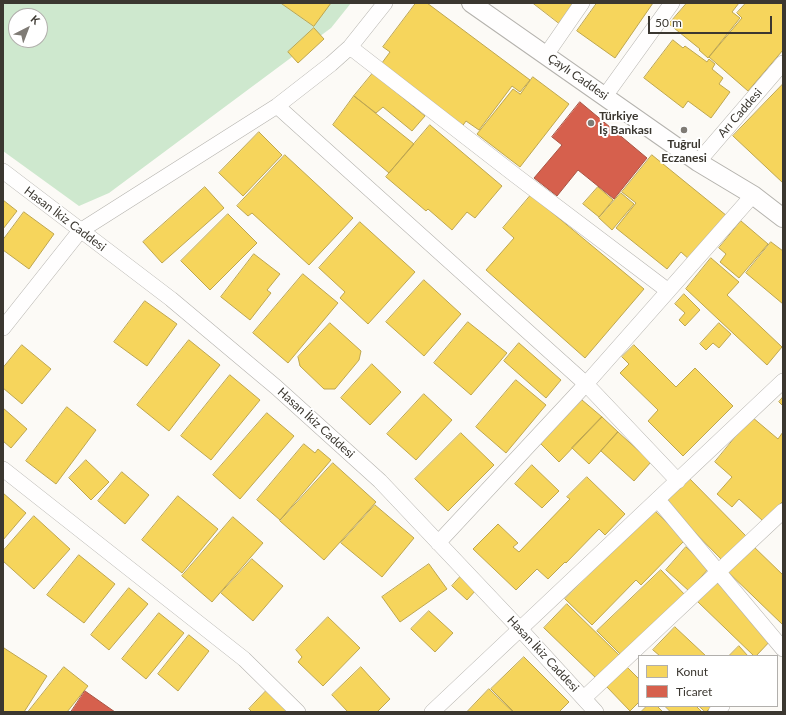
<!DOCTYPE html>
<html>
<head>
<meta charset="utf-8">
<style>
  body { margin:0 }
  #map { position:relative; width:786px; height:715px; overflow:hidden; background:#fcfaf6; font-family:Lato,sans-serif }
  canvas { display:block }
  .frame { position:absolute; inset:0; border:4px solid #3b3730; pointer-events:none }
  .legend { position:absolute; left:638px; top:655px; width:140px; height:52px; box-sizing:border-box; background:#fff; border:1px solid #b1afac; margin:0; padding:5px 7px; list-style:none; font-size:12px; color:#3b3730 }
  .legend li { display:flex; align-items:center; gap:8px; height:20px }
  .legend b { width:20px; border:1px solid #b1afac }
  .north { position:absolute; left:8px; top:8px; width:40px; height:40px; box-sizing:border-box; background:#fff; border:1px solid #b1afac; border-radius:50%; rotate:42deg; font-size:11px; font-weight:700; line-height:16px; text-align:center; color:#3b3730 }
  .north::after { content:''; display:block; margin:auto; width:14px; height:18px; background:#7f7b75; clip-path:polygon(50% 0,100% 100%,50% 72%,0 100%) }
  .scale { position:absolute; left:648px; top:16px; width:124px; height:18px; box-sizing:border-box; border:2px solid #3b3730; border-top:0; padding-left:5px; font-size:12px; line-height:14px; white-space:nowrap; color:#3b3730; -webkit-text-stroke:3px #fff; paint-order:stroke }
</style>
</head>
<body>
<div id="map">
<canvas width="786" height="715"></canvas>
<div class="frame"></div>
<ul class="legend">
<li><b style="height:11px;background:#f6d55c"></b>Konut</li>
<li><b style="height:11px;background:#d6604d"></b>Ticaret</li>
</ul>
<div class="north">K</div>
<div class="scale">50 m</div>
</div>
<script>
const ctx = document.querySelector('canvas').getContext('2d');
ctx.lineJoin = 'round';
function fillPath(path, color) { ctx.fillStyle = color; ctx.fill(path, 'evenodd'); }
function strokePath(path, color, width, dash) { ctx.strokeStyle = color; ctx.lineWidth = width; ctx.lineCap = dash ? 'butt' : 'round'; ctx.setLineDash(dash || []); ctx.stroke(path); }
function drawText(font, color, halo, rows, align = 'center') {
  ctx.font = font + ' Lato,sans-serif'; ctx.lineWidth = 4; ctx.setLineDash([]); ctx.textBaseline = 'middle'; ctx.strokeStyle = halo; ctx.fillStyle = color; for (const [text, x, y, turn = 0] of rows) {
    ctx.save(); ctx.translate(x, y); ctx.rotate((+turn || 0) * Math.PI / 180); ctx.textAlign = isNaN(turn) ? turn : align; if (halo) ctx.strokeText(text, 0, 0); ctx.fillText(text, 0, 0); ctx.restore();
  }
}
fillPath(new Path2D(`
  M 3,3 L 351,3 L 331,28 L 109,193 L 79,206 L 3,151 ZM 16,16 L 40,16 L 40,40 L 16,40 Z`), '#cee8ce');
const homes = new Path2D(`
  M 281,3 L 331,3 L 314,26 Z
  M 416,3 L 427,3 L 530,80 L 520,92 L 512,86 L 479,130 L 466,121 L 461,128 L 379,67 L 390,52 L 383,47 Z
  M 533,3 L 574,3 L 559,23 Z
  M 597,3 L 653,3 L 615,58 L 577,31 Z
  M 687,3 L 739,3 L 732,12 L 740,18 L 708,58 L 699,50 L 700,49 L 669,24 Z
  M 746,3 L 783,3 L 783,50 L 748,91 L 709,57 L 742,18 L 737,13 Z
  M 314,28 L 324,39 L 298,63 L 288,52 Z
  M 673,40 L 683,48 L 685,46 L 707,62 L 709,59 L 715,64 L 712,69 L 723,78 L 719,84 L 730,92 L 711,118 L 688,101 L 683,108 L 644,78 Z
  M 373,73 L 425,116 L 412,131 L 383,107 L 376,113 L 354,96 Z
  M 533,77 L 569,104 L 520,167 L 477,134 L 513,89 L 520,94 Z
  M 783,84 L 783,183 L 733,136 Z
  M 354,96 L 414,144 L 389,173 L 333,125 Z
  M 430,125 L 502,186 L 475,218 L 467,212 L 452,230 L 428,209 L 426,211 L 386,177 Z
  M 259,132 L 282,155 L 243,196 L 219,173 Z
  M 285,155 L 353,218 L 309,265 L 252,213 L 248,216 L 237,206 Z
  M 652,155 L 727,216 L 691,261 L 681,252 L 667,269 L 616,228 L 636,203 L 622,192 Z
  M 205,187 L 224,208 L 162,263 L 143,242 Z
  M 598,187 L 613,200 L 599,217 L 583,204 Z
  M 621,193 L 634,204 L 612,230 L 599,218 Z
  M 531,195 L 644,289 L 585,358 L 486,270 L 514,238 L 503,228 Z
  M 3,200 L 17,211 L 3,229 Z
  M 24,212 L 54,234 L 29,269 L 3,250 L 3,240 Z
  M 228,214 L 257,243 L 210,290 L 181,261 Z
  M 741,221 L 768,244 L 739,278 L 720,262 L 726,254 L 719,248 Z
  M 360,222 L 415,272 L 368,324 L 340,298 L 345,292 L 319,268 Z
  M 771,242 L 783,251 L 783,304 L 746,273 Z
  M 254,254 L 280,274 L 267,290 L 271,293 L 250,320 L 221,297 Z
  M 711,258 L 739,282 L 727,295 L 782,347 L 767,365 L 686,289 Z
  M 303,274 L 338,303 L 288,363 L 253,333 Z
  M 424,280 L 461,314 L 424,356 L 386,322 Z
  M 684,294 L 700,310 L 685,326 L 679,320 L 685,313 L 675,304 Z
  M 145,301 L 177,324 L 147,366 L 114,342 Z
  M 468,322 L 507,353 L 471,395 L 434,363 Z
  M 330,323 L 361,351 L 359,360 L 335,389 L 324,389 L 300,366 L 298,357 Z
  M 719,323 L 731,334 L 719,348 L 713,343 L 706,350 L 700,344 Z
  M 189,340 L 220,365 L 169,431 L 137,405 Z
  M 519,343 L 561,380 L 546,398 L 504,361 Z
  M 22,345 L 51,369 L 22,404 L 3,388 L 3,368 Z
  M 634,345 L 676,387 L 695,368 L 733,406 L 683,456 L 648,421 L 658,410 L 620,373 L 629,364 L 622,357 Z
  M 372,364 L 401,392 L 370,425 L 341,398 Z
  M 230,375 L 260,400 L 211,460 L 181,436 Z
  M 516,380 L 546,405 L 506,453 L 476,427 Z
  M 424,394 L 452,420 L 416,460 L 387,434 Z
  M 783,397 L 783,406 L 779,402 Z
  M 582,400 L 602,417 L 559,462 L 539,442 Z
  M 67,407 L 96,430 L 56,484 L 26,461 Z
  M 3,408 L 27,429 L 11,448 L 3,441 Z
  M 267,413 L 294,436 L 240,499 L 213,475 Z
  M 602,417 L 618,432 L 589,464 L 572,448 Z
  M 752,417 L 778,439 L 783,432 L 783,501 L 763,521 L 739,499 L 732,507 L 717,494 L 732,477 L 715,462 Z
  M 618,432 L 651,462 L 634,481 L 601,451 Z
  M 461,433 L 494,465 L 448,511 L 415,479 Z
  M 304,444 L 315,453 L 318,449 L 331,460 L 280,520 L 257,500 Z
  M 86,460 L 109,482 L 91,500 L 69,478 Z
  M 333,463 L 376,502 L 324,560 L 280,521 Z
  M 532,465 L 559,491 L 542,508 L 515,484 Z
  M 122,472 L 149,495 L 125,524 L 98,501 Z
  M 687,476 L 746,536 L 722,560 L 663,500 Z
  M 587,477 L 625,514 L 605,535 L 599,529 L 566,563 L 565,562 L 548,579 L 537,569 L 516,590 L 473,549 L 498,524 L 518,543 L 513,547 L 519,552 L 570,499 L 567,497 Z
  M 3,493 L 26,513 L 3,540 Z
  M 178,496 L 218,529 L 182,573 L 142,540 Z
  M 375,505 L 414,538 L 382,577 L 341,543 Z
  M 653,509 L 685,540 L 641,585 L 636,580 L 592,625 L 565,599 Z
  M 34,516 L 70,549 L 34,589 L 3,561 L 3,551 Z
  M 233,517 L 263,543 L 212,602 L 182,576 Z
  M 751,544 L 783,575 L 783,625 L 726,570 Z
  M 686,547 L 709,568 L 689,591 L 666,570 Z
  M 79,555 L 115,584 L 84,623 L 47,595 Z
  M 252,559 L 283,586 L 253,621 L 221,593 Z
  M 429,564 L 447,589 L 400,622 L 382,597 Z
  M 661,570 L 687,597 L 624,658 L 597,631 Z
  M 461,576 L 476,590 L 467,600 L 452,586 Z
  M 717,582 L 773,638 L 756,656 L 754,656 L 698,602 Z
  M 129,588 L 148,604 L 109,650 L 91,635 Z
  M 567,604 L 620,656 L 598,680 L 544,628 Z
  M 429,611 L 453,633 L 435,652 L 411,629 Z
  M 159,613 L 184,633 L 146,679 L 122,659 Z
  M 328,617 L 360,648 L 323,686 L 298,662 L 302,657 L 296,650 Z
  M 675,627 L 706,656 L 660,656 L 653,650 Z
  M 189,635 L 209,651 L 178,691 L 158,674 Z
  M 739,646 L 748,656 L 729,656 Z
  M 4,648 L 47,676 L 24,712 L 3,712 L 3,650 Z
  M 524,657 L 569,702 L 559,712 L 514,712 L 491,689 Z
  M 626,666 L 639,679 L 639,702 L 630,711 L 606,686 Z
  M 64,667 L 88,686 L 67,712 L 28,712 Z
  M 361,667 L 390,699 L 377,712 L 348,712 L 332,695 Z
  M 489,689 L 513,712 L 467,712 Z
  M 267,690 L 292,712 L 252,712 L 249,709 Z
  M 647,706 L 657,706 L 663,712 L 641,712 Z
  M 665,706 L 696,706 L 702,712 L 671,712 Z
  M 699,706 L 712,706 L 706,712 Z`);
fillPath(homes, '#f6d55c');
strokePath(homes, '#bea64f', 1);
const shops = new Path2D(`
  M 580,102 L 647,158 L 614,199 L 578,170 L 557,196 L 534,178 L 562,145 L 552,137 Z
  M 85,691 L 115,712 L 71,712 Z`);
fillPath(shops, '#d6604d');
strokePath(shops, '#a85444', 1);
const minor = new Path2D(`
  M 350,47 L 515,175 L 667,290
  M 546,55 L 582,3
  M 605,96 L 672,3
  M 277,106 L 586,384 L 678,481
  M 698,162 L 783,63
  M 3,171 L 171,299 L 276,387 L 380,481 L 520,629 L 596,712
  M 3,328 L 80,231 L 277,106 L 331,64 L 350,47 L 385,3
  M 3,469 L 244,659 L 298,712
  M 658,500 L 783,649
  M 438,543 L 586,384 L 753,195
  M 584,698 L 783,511
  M 432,712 L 783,381
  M 716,712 L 722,706`);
const tertiary = new Path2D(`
  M 471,3 L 698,162 L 753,195 L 783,218`);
strokePath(minor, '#b4b2ad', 16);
strokePath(tertiary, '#b4b2ad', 20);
strokePath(minor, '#fffefe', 15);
strokePath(tertiary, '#fffefe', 18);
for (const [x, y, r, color] of [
  [591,123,4,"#7f7b75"],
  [684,130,4,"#7f7b75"]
]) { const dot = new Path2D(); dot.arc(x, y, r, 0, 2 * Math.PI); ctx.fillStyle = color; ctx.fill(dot); strokePath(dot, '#fff', 1.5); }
drawText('12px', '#3b3730', '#fff', [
  ["Çaylı Caddesi",578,77,35],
  ["Arı Caddesi",740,113,-49],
  ["Hasan İkiz Caddesi",65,219,37],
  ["Hasan İkiz Caddesi",316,423,42],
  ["Hasan İkiz Caddesi",543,654,47]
]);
drawText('bold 12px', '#3b3730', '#fff', [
  ["Türkiye",599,116],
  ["İş Bankası",599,130],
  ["Tuğrul",684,144,"center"],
  ["Eczanesi",684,158,"center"]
], 'left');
</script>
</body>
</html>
